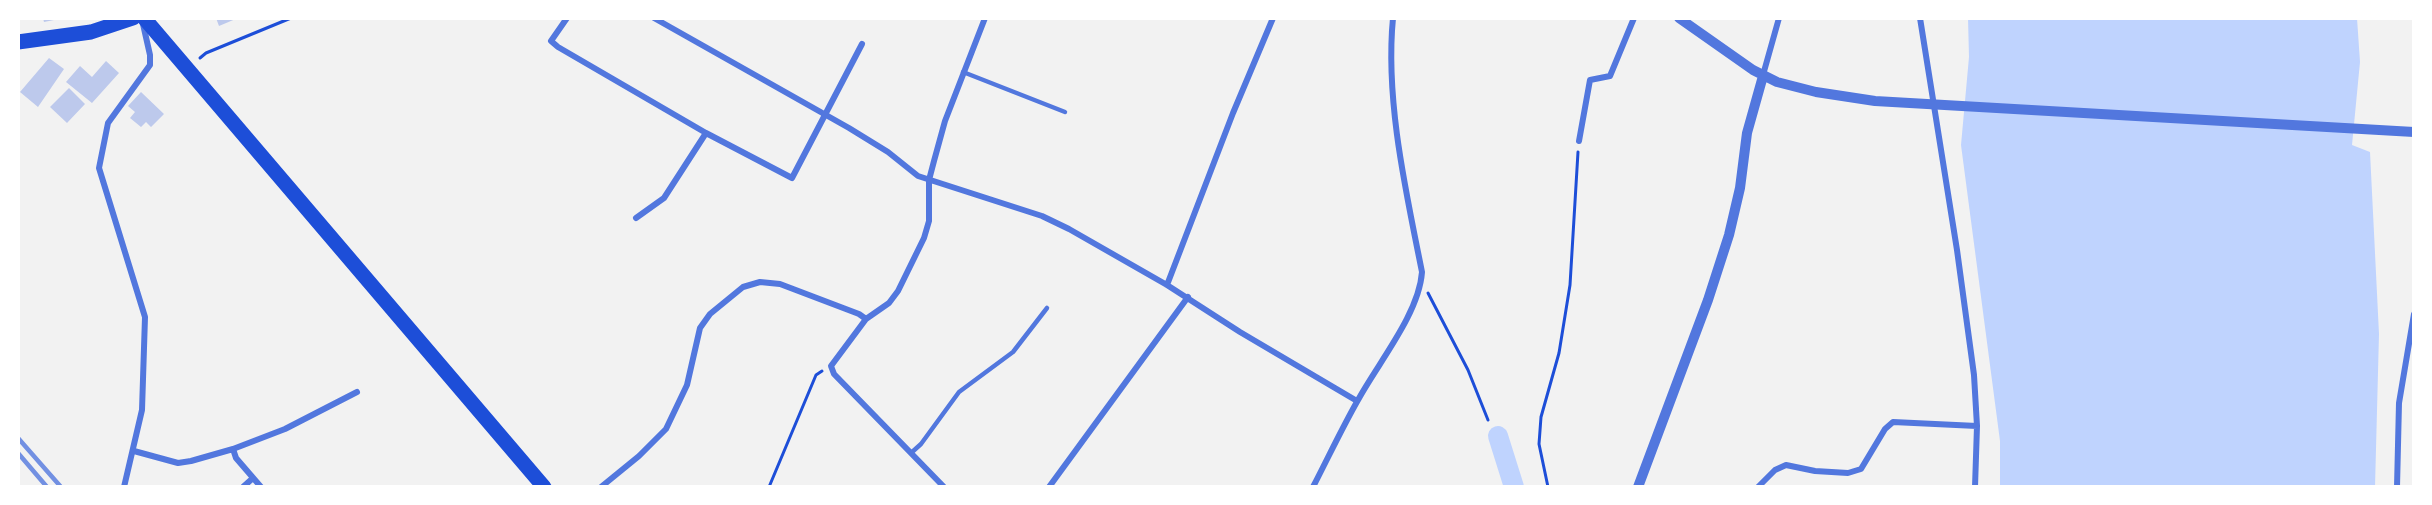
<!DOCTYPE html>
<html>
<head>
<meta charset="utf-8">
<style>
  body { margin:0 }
  #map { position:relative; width:2432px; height:505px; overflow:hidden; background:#f2f2f2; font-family:"Golos Text",sans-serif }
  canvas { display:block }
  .frame { position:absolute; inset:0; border:20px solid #fff; pointer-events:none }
</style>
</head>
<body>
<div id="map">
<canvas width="2432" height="505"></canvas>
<div class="frame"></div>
</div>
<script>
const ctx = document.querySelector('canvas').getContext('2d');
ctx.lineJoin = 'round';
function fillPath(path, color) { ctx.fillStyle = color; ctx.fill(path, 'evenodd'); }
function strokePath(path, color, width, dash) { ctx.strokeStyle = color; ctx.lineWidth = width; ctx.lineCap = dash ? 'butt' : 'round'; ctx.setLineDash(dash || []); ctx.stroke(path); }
fillPath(new Path2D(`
  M 1968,18 L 2357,18 L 2360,62 L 2352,145 L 2370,152 L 2379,334 L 2375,487 L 2000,487 L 2000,441 L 1961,145 L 1969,57 Z`), '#bfd3fe');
strokePath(new Path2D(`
  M 1498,436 L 1514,487`), '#bfd3fe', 20);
fillPath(new Path2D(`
  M 43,18 L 59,18 L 59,19 L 44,22 Z
  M 216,18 L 238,18 L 219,26 Z
  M 49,58 L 64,69 L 38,107 L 20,92 Z
  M 106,61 L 119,73 L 92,103 L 66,82 L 80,66 L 92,77 Z
  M 69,88 L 85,104 L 67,123 L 50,107 Z
  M 141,92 L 164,114 L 151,127 L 146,122 L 141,127 L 130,118 L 135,112 L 128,106 Z`), '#bdc9ec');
strokePath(new Path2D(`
  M 200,58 L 206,53 L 291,18
  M 1428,293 L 1468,370 L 1488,420
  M 769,487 L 816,375 L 822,371
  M 1548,487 L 1539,444 L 1541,417 L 1559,353 L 1570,285 L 1578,152`), '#1d4ed8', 3);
strokePath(new Path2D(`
  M 963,72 L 1065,112
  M 911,453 L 921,444 L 959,392 L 1013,352 L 1047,308`), '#5277de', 4.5);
strokePath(new Path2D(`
  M 567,18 L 551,41 L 558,47 L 706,133 L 792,178 L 862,44
  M 654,18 L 849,128 L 888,152 L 918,176 L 1042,216 L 1069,229 L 1167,285 L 1240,332 L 1357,401
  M 1920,18 L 1957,250 L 1974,375 L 1977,426 L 1975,487
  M 1763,75 L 1779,18
  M 1579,141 L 1590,80 L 1610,76 L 1634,18
  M 636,218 L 664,198 L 706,133
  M 1167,285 L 1233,113 L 1273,18
  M 233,449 L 236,458 L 261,487
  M 134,451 L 178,463 L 191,461 L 233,449 L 285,429 L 357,392
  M 124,487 L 142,410 L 145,317 L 99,168 L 108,123 L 150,65 L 150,55 L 143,24
  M 243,487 L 253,478
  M 601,487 L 639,456 L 666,429 L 687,385 L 700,328 L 710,314 L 743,287 L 760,282 L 780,284 L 859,314 L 866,319
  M 944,487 L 834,374 L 831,366 L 866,319 L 889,303 L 898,291 L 924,238 L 929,221 L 929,180 L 934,161 L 945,121 L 985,18
  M 1049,487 L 1188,297
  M 1313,487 C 1328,458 1342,428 1358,400 C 1378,363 1419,314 1422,272 C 1406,192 1385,100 1393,18
  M 1758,487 L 1775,470 L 1786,465 L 1815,471 L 1848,473 L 1861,469 L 1885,429 L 1893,422 L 1977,426
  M 2397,487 L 2399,403 L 2414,314`), '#5277de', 6);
strokePath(new Path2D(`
  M 1679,18 L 1753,70 L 1777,82 L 1816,92 L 1875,101 L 2414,132
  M 1638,487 L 1708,300 L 1729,235 L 1740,188 L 1747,133 L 1763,76`), '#5277de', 10);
strokePath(new Path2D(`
  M 144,18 L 544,487
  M 18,42 L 91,32 L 133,18`), '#1d4ed8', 15);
strokePath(new Path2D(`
  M 18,438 L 61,487
  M 18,453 L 47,487`), '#7290e2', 4.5);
</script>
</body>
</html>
